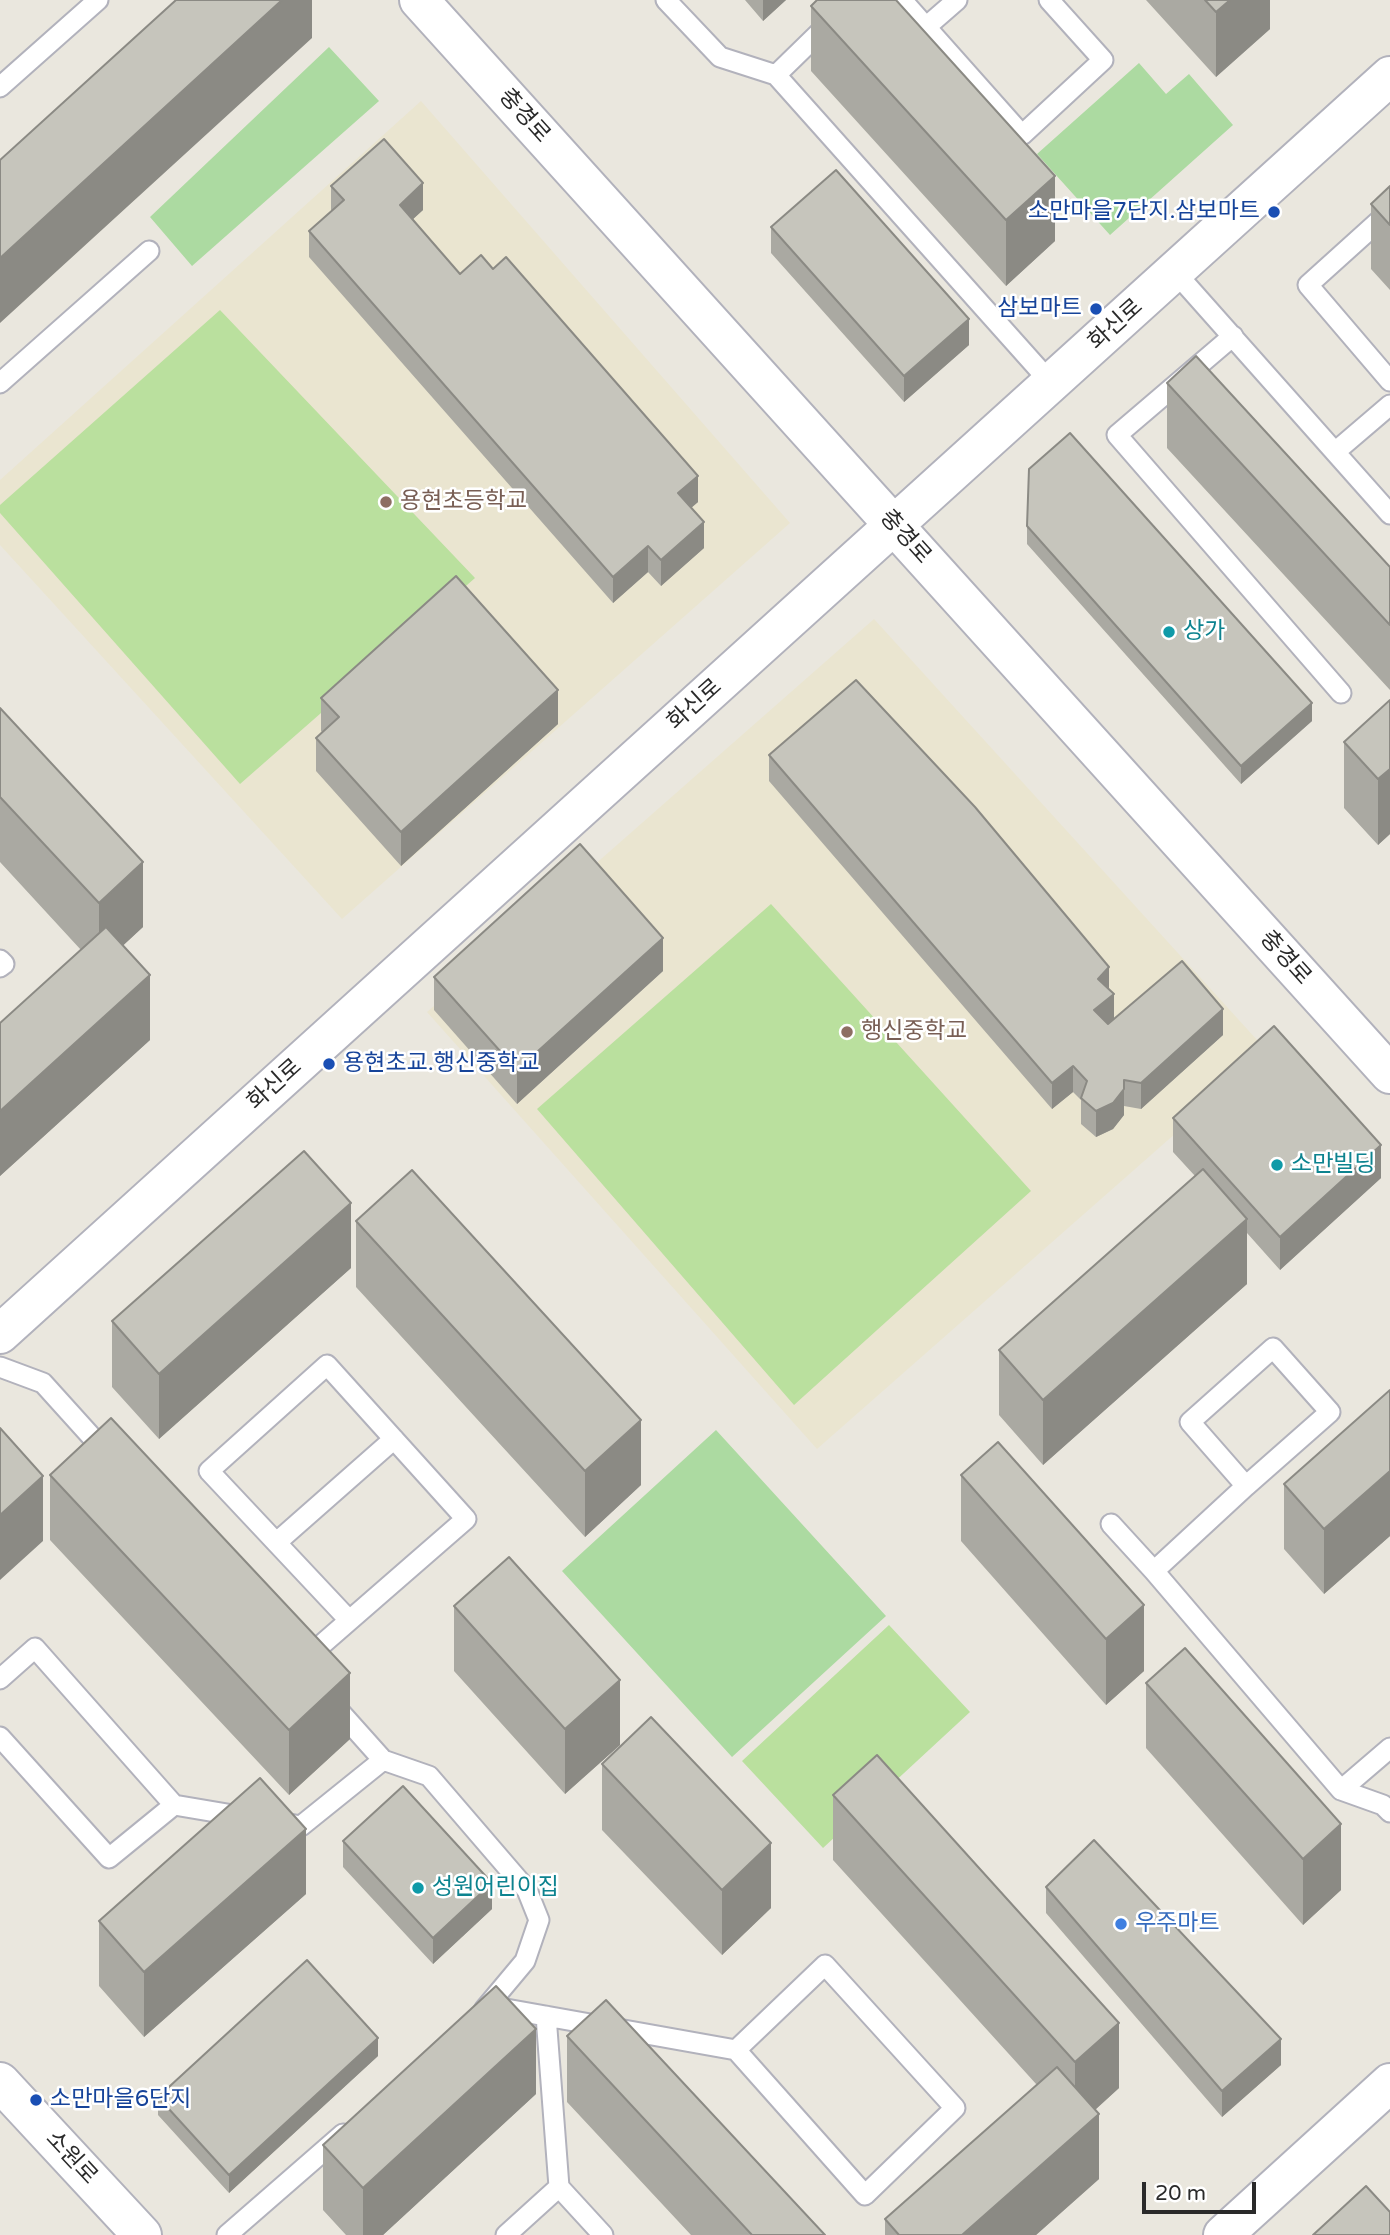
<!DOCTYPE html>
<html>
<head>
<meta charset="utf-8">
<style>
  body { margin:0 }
  #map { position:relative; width:1390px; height:2235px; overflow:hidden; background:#eae7de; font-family:"Varela Round",sans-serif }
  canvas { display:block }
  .scale { position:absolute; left:1142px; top:2182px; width:114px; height:32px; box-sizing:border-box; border:4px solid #2a2a2a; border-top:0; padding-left:9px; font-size:21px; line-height:24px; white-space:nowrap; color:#2a2a2a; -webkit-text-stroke:5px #fff; paint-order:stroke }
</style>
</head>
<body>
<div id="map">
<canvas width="1390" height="2235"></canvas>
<div class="scale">20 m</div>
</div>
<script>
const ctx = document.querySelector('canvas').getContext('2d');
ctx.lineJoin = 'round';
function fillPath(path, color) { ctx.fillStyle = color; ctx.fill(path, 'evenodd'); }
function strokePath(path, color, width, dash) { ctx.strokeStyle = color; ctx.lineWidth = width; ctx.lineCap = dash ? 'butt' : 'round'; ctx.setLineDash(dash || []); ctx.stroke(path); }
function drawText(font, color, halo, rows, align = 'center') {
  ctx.font = font + ' "Varela Round","Noto Sans KR",sans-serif'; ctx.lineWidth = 5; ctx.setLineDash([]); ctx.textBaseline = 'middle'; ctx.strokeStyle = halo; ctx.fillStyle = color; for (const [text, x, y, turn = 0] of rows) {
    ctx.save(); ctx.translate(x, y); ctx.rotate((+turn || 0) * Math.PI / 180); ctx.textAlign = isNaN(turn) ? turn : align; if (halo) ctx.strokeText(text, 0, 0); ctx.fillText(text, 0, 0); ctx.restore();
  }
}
fillPath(new Path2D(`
  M 421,101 L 790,523 L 342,919 L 0,545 L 0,480 Z
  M 874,619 L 1268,1052 L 817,1449 L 427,1012 Z`), '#eae5d0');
fillPath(new Path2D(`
  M 329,47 L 379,101 L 192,266 L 150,217 Z
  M 1139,63 L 1166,94 L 1189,74 L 1233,125 L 1110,235 L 1037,154 Z
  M 716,1430 L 886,1616 L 732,1757 L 562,1571 Z`), '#acdaa1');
fillPath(new Path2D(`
  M 220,310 L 475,578 L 240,784 L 0,513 L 0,505 Z
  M 771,904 L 1031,1191 L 794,1405 L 537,1109 Z
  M 889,1625 L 970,1712 L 823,1848 L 742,1761 Z`), '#bae09e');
const service = new Path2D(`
  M 666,0 L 720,57 L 776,75 L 1051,383
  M 902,0 L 1022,135 L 1103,60 L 1049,0
  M 926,27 L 957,0
  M 776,75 L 853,0
  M 0,87 L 98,0
  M 1390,211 L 1308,285 L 1390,381
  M 1175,272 L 1390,514
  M 1233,336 L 1117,435 L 1341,693
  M 0,383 L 149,251
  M 1335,452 L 1390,405
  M 0,960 L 4,964 L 0,967
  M 1273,1348 L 1330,1412 L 1246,1486 L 1190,1422 Z
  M 0,1367 L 43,1383 L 108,1455
  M 1246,1486 L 1154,1571 L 1341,1790 L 1383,1805 L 1390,1812
  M 1111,1524 L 1154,1571
  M 277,1542 L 394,1439
  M 304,1660 L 466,1519 L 327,1365 L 209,1471 L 349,1620
  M 0,1679 L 35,1648 L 174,1805 L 245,1817
  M 332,1703 L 383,1760 L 429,1776 L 527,1890 L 539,1920 L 525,1961 L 484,2010
  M 0,1737 L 109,1858 L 174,1805
  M 1341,1790 L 1390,1748
  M 278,1822 L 301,1826 L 383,1760
  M 495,2007 L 736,2050 L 865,2195 L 955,2108 L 825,1965 L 736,2050
  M 546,2016 L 559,2187 L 603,2235
  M 227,2235 L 343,2134
  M 506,2235 L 559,2187`);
const tertiary = new Path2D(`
  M 1223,2235 L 1390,2083`);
const secondary = new Path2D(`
  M 419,0 L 1390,1074
  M 0,1334 L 1390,76
  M 0,2082 L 142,2235`);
strokePath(service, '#b2b2bc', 23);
strokePath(tertiary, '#b2b2bc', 42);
strokePath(secondary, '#b2b2bc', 42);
strokePath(service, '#fff', 19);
strokePath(tertiary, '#fff', 38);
strokePath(secondary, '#fff', 38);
fillPath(new Path2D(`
  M 745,0 L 786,0 L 763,21 Z
  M 1146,0 L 1270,0 L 1270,29 L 1216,77 Z
  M 811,6 L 1055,241 L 1006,286 L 811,71 Z
  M 331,186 L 423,210 L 413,219 L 460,274 L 698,502 L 691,508 L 704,548 L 661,586 L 648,572 L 613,603 L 309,257 L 309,231 L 331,211 Z
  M 1390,186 L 1390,290 L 1371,269 L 1371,204 Z
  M 771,227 L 969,345 L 904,402 L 771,253 Z
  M 1167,383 L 1390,567 L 1390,690 L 1167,448 Z
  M 1027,526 L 1312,721 L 1241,784 L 1027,544 Z
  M 321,698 L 558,724 L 401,866 L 316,771 L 316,738 L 322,732 L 321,731 Z
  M 1390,700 L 1390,834 L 1378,845 L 1344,808 L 1344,742 Z
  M 0,708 L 143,927 L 123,945 L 150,1040 L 0,1176 L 0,1023 L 81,950 L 0,862 Z
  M 769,755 L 1109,990 L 1114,1019 L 1223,1035 L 1141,1109 L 1124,1106 L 1124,1115 L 1113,1129 L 1096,1137 L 1081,1124 L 1081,1100 L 1073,1092 L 1052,1109 L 769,781 Z
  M 663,971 L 517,1104 L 434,1010 L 434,977 Z
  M 1173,1118 L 1381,1178 L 1280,1270 L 1247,1233 L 1247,1284 L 1043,1465 L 999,1415 L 999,1350 L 1195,1176 L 1173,1152 Z
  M 356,1221 L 641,1485 L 585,1537 L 356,1287 Z
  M 351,1268 L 159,1439 L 112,1387 L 112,1321 Z
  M 1390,1390 L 1390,1536 L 1324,1594 L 1284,1549 L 1284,1484 Z
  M 50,1475 L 350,1739 L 289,1795 L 50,1540 Z
  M 961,1475 L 1144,1671 L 1106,1705 L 961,1541 Z
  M 454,1606 L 620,1745 L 565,1794 L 454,1671 Z
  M 1146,1683 L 1341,1890 L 1303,1925 L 1146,1748 Z
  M 602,1764 L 771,1908 L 722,1955 L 602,1830 Z
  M 833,1795 L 1119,2088 L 1095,2110 L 1099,2179 L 1036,2235 L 885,2235 L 885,2219 L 1037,2085 L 833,1860 Z
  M 343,1841 L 492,1909 L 433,1964 L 343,1867 Z
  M 1046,1887 L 1281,2065 L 1222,2117 L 1046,1913 Z
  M 306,1894 L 144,2037 L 99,1986 L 99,1921 Z
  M 567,2036 L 825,2235 L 691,2235 L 567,2102 Z
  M 378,2056 L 229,2193 L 158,2115 L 158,2097 Z
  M 536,2094 L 383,2235 L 346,2235 L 323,2210 L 323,2145 Z`), '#aaa9a2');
fillPath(new Path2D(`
  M 282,0 L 312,0 L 312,38 L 0,323 L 0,258 Z
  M 763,0 L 786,0 L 763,21 Z
  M 1230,0 L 1270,0 L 1270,29 L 1216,77 L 1216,12 Z
  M 1055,176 L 1055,241 L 1006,286 L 1006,220 Z
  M 423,183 L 423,210 L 400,231 L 400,205 Z
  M 969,319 L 969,345 L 904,402 L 904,376 Z
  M 698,476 L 698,502 L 678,519 L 678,493 Z
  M 704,522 L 704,548 L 661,586 L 661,560 Z
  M 648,546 L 648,572 L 613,603 L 613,577 Z
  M 558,690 L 558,724 L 401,866 L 401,832 Z
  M 1312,703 L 1312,721 L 1241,784 L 1241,766 Z
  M 1390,769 L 1390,834 L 1378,845 L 1378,779 Z
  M 143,862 L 143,927 L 99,968 L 99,903 Z
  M 663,938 L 663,971 L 517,1104 L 517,1070 Z
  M 1109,967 L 1109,994 L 1098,979 Z
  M 150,975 L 150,1040 L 0,1176 L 0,1111 Z
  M 1114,994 L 1114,1020 L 1094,1036 L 1094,1010 Z
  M 1223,1009 L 1223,1035 L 1141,1109 L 1141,1083 Z
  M 1073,1066 L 1073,1092 L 1052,1109 L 1052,1083 Z
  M 1124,1089 L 1124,1115 L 1113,1129 L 1096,1137 L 1096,1111 Z
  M 1381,1145 L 1381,1178 L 1280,1270 L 1280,1237 Z
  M 351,1203 L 351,1268 L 159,1439 L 159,1374 Z
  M 1247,1219 L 1247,1284 L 1043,1465 L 1043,1400 Z
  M 641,1420 L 641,1485 L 585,1537 L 585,1471 Z
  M 1390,1471 L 1390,1536 L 1324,1594 L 1324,1529 Z
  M 43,1476 L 43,1541 L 0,1580 L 0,1515 Z
  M 1144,1605 L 1144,1671 L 1106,1705 L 1106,1639 Z
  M 350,1673 L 350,1739 L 289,1795 L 289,1730 Z
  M 620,1680 L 620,1745 L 565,1794 L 565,1729 Z
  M 1341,1824 L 1341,1890 L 1303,1925 L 1303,1859 Z
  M 306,1829 L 306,1894 L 144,2037 L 144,1972 Z
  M 771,1843 L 771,1908 L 722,1955 L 722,1890 Z
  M 492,1883 L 492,1909 L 433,1964 L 433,1938 Z
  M 1119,2023 L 1119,2088 L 1075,2128 L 1075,2062 Z
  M 536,2029 L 536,2094 L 383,2235 L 363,2235 L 363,2188 Z
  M 378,2038 L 378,2056 L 229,2193 L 229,2175 Z
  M 1281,2039 L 1281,2065 L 1222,2117 L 1222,2091 Z
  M 1099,2114 L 1099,2179 L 1036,2235 L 962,2235 Z`), '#8b8a84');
const building = new Path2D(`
  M 176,0 L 282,0 L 0,258 L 0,160 Z
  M 817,0 L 896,0 L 1055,176 L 1006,220 L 811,6 Z
  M 1205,0 L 1230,0 L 1216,12 Z
  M 384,139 L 423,183 L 400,205 L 460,274 L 481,255 L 493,269 L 506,257 L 698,476 L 678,493 L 704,522 L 661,560 L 648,546 L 613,577 L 309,231 L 344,200 L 331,186 Z
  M 836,170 L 969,319 L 904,376 L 771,227 Z
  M 1390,186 L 1390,225 L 1371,204 Z
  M 1196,356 L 1390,567 L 1390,625 L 1167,383 Z
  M 1070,433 L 1312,703 L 1241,766 L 1027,526 L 1029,469 Z
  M 456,576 L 558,690 L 401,832 L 316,738 L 339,717 L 321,698 Z
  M 856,680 L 975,807 L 1109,967 L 1098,979 L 1114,994 L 1094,1010 L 1108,1024 L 1182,961 L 1223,1009 L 1141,1083 L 1124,1080 L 1124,1089 L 1113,1103 L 1096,1111 L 1081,1098 L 1087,1081 L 1073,1066 L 1052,1083 L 769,755 Z
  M 1390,700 L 1390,769 L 1378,779 L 1344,742 Z
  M 0,708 L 143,862 L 99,903 L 0,797 Z
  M 580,844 L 663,938 L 517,1070 L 434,977 Z
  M 106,927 L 150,975 L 0,1111 L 0,1023 Z
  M 1274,1026 L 1381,1145 L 1280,1237 L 1173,1118 Z
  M 304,1151 L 351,1203 L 159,1374 L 112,1321 Z
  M 1203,1169 L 1247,1219 L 1043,1400 L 999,1350 Z
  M 412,1170 L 641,1420 L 585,1471 L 356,1221 Z
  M 1390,1390 L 1390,1471 L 1324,1529 L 1284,1484 Z
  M 111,1418 L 350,1673 L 289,1730 L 50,1475 Z
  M 0,1428 L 43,1476 L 0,1515 Z
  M 998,1442 L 1144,1605 L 1106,1639 L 961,1475 Z
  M 509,1557 L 620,1680 L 565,1729 L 454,1606 Z
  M 1185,1648 L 1341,1824 L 1303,1859 L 1146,1683 Z
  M 651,1717 L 771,1843 L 722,1890 L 602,1764 Z
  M 877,1755 L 1119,2023 L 1075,2062 L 833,1795 Z
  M 260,1778 L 306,1829 L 144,1972 L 99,1921 Z
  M 403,1786 L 492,1883 L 433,1938 L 343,1841 Z
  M 1094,1840 L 1281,2039 L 1222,2091 L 1046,1887 Z
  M 307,1960 L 378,2038 L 229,2175 L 158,2097 Z
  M 496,1986 L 536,2029 L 363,2188 L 323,2145 Z
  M 606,2000 L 825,2235 L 752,2235 L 567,2036 Z
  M 1057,2067 L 1099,2114 L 962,2235 L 899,2235 L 885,2219 Z
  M 1366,2186 L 1390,2212 L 1390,2235 L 1313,2235 Z`);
fillPath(building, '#c6c5bc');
strokePath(building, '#8b8a84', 2);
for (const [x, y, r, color] of [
  [1274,212,7,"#1a4fb4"],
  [1096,309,7,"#1a4fb4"],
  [386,502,7,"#8d6e63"],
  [1169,632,7,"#0f9aa8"],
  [847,1032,7,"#8d6e63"],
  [329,1064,7,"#1a4fb4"],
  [1277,1165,7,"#0f9aa8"],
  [418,1888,7,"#0f9aa8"],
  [1121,1924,7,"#3f7fe0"],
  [36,2100,7,"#1a4fb4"]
]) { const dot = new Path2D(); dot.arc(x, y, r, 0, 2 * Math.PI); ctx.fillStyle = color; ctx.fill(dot); strokePath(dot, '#fff', 2.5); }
drawText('23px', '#2a2a2a', '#fff', [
  ["충경로",524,116,48],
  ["화신로",1116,325,-42],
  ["충경로",905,537,48],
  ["화신로",695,705,-42],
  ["충경로",1285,958,48],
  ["화신로",275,1085,-42],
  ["소원로",71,2158,47]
]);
drawText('23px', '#164399', '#fff', [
  ["소만마을7단지.삼보마트",1260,212],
  ["삼보마트",1082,309],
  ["용현초교.행신중학교",343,1064,"left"],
  ["소만마을6단지",50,2100,"left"]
], 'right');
drawText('23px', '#785e54', '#fff', [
  ["용현초등학교",400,502],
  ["행신중학교",861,1032]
], 'left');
drawText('23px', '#0d838f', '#fff', [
  ["상가",1183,632],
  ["소만빌딩",1291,1165],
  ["성원어린이집",432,1888]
], 'left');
drawText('23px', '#366cbe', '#fff', [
  ["우주마트",1135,1924]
], 'left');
</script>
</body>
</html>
